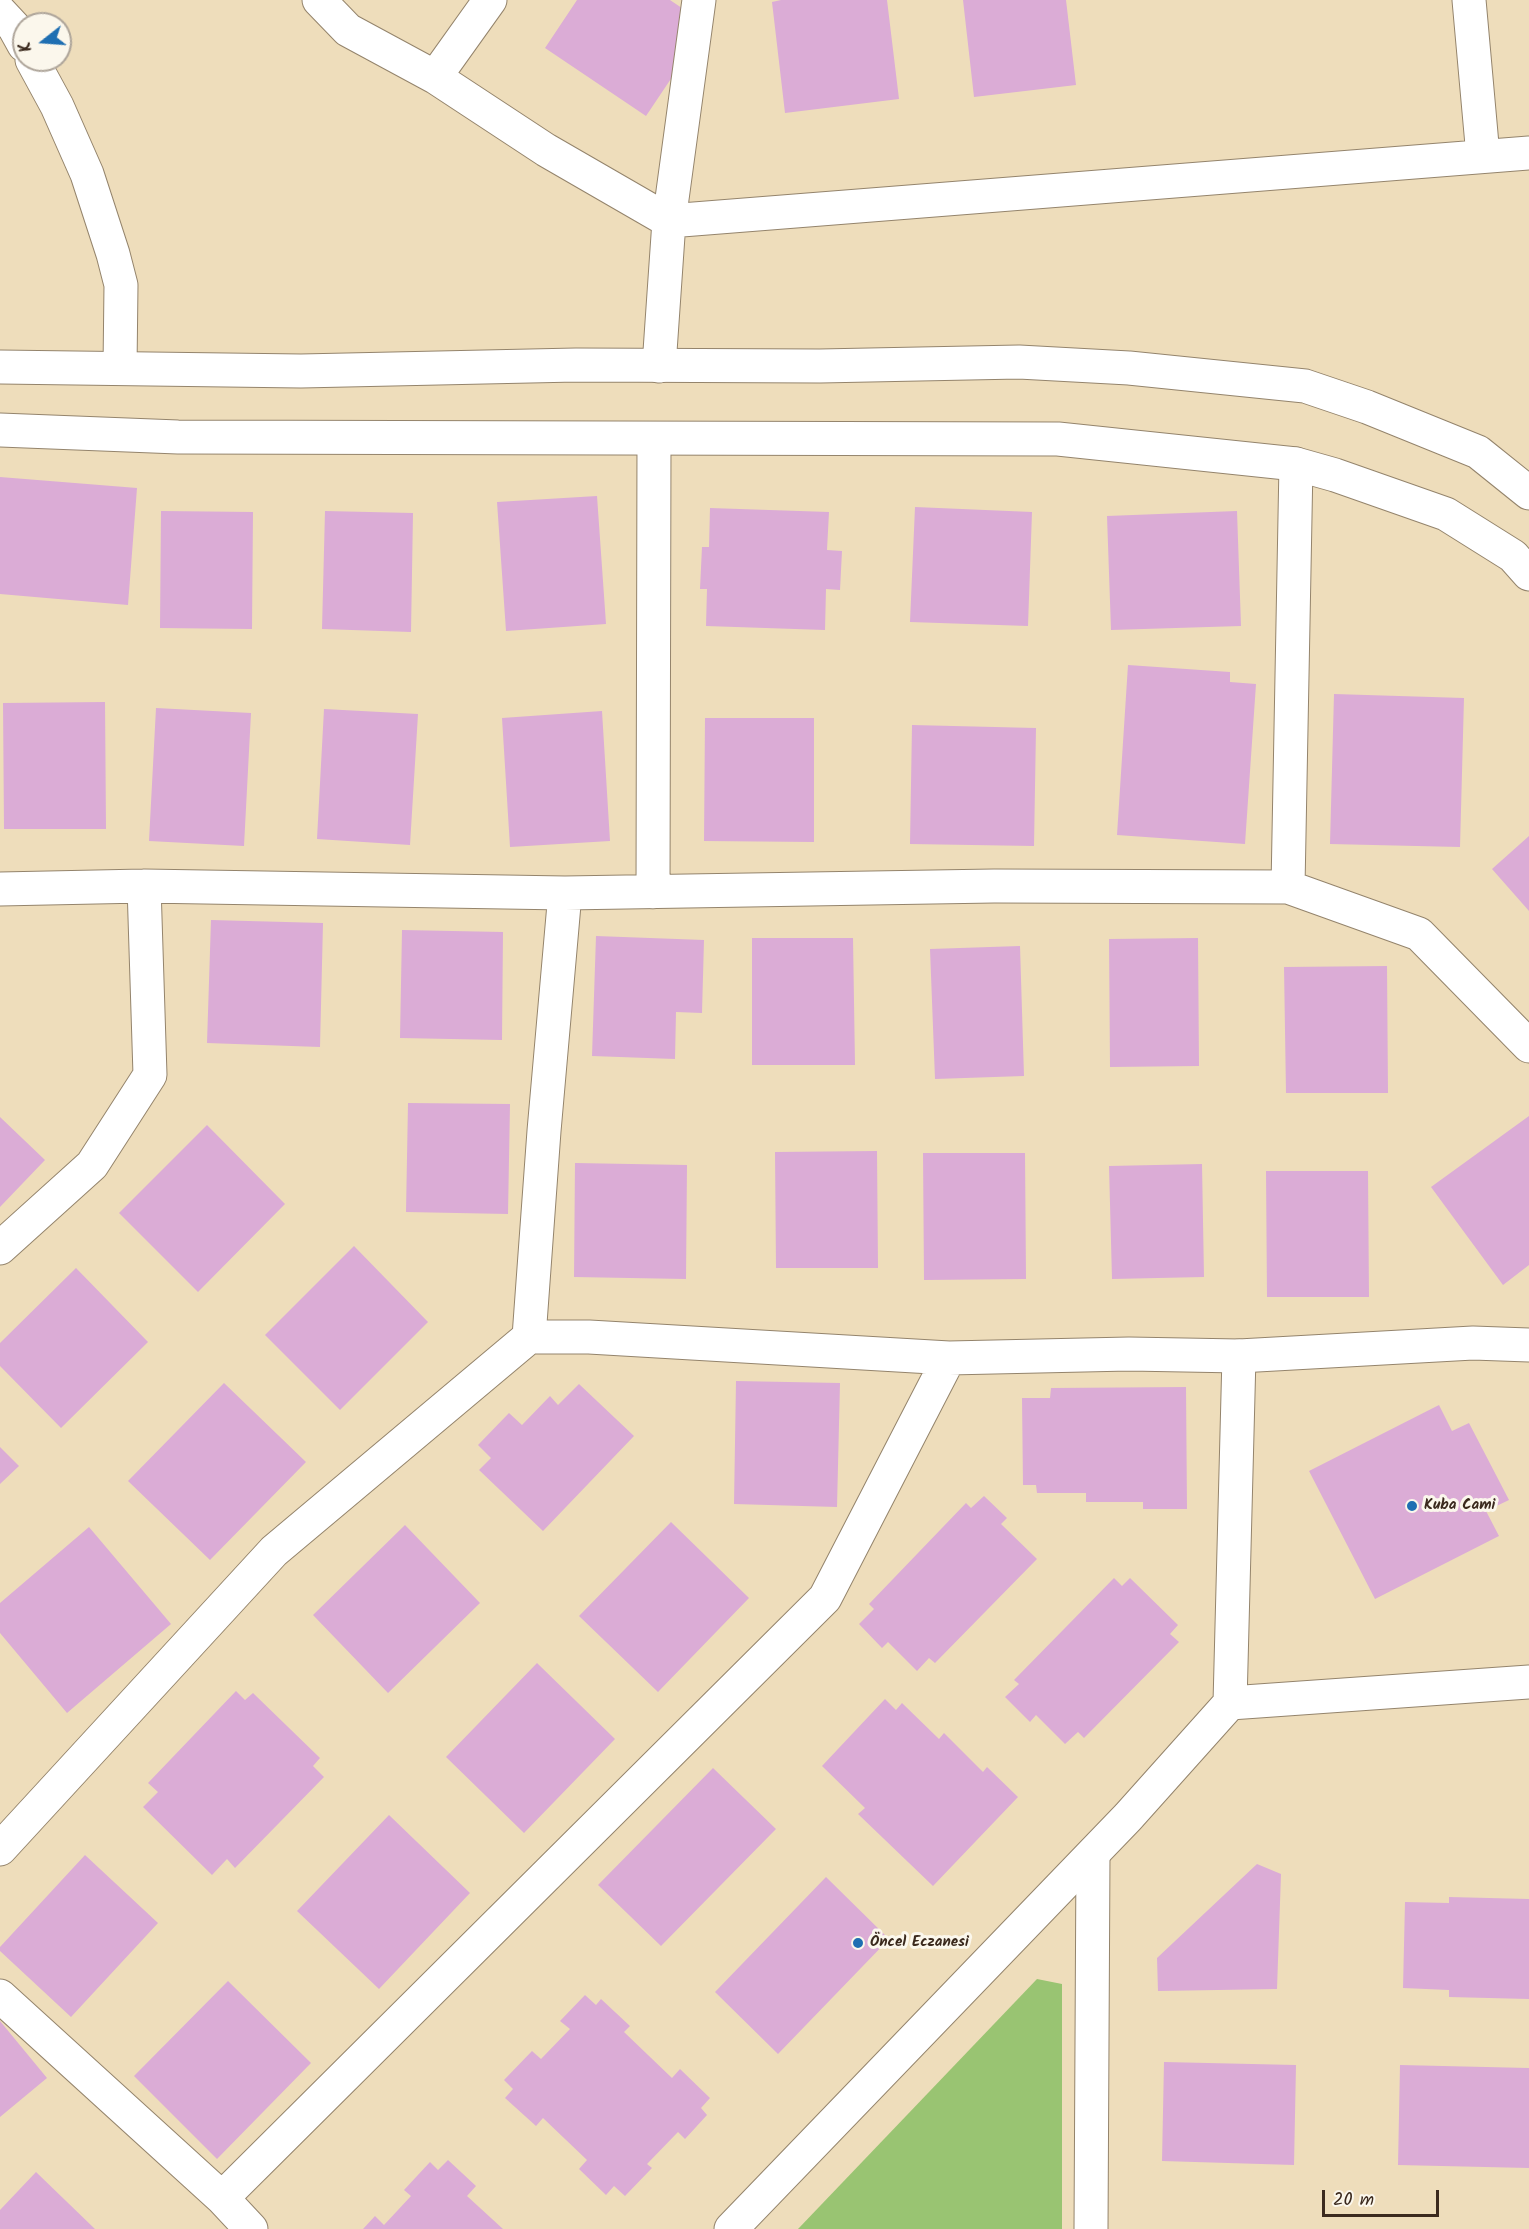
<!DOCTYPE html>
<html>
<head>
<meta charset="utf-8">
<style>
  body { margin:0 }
  #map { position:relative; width:1529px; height:2229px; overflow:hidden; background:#edb; font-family:Kalam,sans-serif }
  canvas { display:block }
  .north { position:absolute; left:12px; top:12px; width:60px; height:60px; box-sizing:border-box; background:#fbf7ec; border:2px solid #aea59a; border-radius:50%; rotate:253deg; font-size:16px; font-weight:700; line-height:24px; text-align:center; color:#3b2a1e }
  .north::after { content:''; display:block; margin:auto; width:21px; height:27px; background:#1f6fb2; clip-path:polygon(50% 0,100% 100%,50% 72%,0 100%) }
  .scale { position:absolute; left:1322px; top:2190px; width:117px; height:27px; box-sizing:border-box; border:3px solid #3b2a1e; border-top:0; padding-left:8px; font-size:18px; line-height:21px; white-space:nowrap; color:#3b2a1e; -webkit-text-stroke:4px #fbf7ec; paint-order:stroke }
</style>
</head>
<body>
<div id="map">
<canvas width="1529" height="2229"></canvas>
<div class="north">K</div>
<div class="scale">20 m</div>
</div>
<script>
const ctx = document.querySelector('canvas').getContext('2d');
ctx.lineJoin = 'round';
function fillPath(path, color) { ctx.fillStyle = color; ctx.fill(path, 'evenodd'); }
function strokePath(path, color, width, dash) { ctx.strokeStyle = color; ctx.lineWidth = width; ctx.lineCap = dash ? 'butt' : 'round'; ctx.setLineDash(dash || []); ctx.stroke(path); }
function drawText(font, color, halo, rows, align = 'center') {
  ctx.font = font + ' Kalam,sans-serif'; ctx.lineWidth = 6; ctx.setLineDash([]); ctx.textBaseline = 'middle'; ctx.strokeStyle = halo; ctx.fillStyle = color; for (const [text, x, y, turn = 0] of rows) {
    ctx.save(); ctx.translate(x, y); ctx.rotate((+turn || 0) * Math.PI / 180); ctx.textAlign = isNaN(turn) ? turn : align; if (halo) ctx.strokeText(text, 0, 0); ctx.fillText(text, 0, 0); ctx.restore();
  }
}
fillPath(new Path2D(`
  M 1037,1979 L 1062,1984 L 1062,2229 L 798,2229 Z`), '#99c472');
fillPath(new Path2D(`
  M 577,0 L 670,0 L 707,25 L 646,116 L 545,48 Z
  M 781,0 L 887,0 L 899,99 L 785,113 L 772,2 Z
  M 963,0 L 1066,0 L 1076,85 L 974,97 Z
  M 0,477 L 137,488 L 128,605 L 0,594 Z
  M 597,496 L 606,624 L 506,631 L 497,502 Z
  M 915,507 L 1032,512 L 1028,626 L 910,622 Z
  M 710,508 L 829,512 L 827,550 L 842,551 L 840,590 L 826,589 L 825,630 L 706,626 L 707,589 L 700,589 L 702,547 L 709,547 Z
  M 161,511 L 253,512 L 252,629 L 160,628 Z
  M 325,511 L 413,513 L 411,632 L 322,629 Z
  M 1237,511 L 1241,626 L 1111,630 L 1107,516 Z
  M 1128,665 L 1230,672 L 1230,682 L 1256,684 L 1245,844 L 1117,835 Z
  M 1334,694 L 1464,698 L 1460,847 L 1330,844 Z
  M 105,702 L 106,829 L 4,829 L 3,703 Z
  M 156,708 L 251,713 L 244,846 L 149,841 Z
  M 324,709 L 418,714 L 410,845 L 317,839 Z
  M 602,711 L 610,841 L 510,847 L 502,718 Z
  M 705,718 L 814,718 L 814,842 L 704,841 Z
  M 912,725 L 1036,728 L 1034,846 L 910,844 Z
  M 1529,836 L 1529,911 L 1492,869 Z
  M 211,920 L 323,923 L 320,1047 L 207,1043 Z
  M 402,930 L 503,932 L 502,1040 L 400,1038 Z
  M 596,936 L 704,940 L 702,1013 L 676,1012 L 675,1059 L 592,1056 Z
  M 752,938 L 853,938 L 855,1065 L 752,1065 Z
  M 1198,938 L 1199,1066 L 1110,1067 L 1109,939 Z
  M 1020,946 L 1024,1076 L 935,1079 L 930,949 Z
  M 1387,966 L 1388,1093 L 1286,1093 L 1284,967 Z
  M 408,1103 L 510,1104 L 508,1214 L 406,1212 Z
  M 1529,1116 L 1529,1265 L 1503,1285 L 1431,1187 Z
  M 0,1117 L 45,1160 L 0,1207 Z
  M 207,1125 L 285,1204 L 198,1292 L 119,1213 Z
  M 877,1151 L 878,1268 L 776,1268 L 775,1152 Z
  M 923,1153 L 1025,1153 L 1026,1279 L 924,1280 Z
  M 575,1163 L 687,1165 L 686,1279 L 574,1277 Z
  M 1202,1164 L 1204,1277 L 1112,1279 L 1109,1166 Z
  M 1266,1171 L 1368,1171 L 1369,1297 L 1267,1297 Z
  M 354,1246 L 428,1322 L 340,1410 L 265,1335 Z
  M 76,1268 L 148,1342 L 61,1428 L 0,1366 L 0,1343 Z
  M 736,1381 L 840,1383 L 837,1507 L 734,1504 Z
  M 224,1383 L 306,1462 L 210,1560 L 128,1481 Z
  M 579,1384 L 634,1436 L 543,1531 L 479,1470 L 491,1458 L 478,1445 L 509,1413 L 522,1425 L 550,1396 L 558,1405 Z
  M 1186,1387 L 1187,1509 L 1143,1509 L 1143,1502 L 1086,1502 L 1086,1493 L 1037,1493 L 1036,1485 L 1023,1485 L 1022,1398 L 1050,1398 L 1051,1388 Z
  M 1439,1405 L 1452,1431 L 1469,1423 L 1509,1500 L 1486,1511 L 1499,1536 L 1375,1599 L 1309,1471 Z
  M 0,1447 L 19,1466 L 0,1484 Z
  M 984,1496 L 1007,1518 L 1001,1524 L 1037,1559 L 935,1663 L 929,1658 L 917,1671 L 888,1642 L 882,1648 L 859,1624 L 874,1609 L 869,1604 L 966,1503 L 971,1508 Z
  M 671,1522 L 749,1598 L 658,1692 L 579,1616 Z
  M 405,1525 L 480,1603 L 388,1693 L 313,1615 Z
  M 89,1527 L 171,1624 L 67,1713 L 0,1633 L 0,1603 Z
  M 1114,1578 L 1122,1586 L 1130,1578 L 1178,1625 L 1170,1634 L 1179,1642 L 1084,1738 L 1078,1732 L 1065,1744 L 1036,1715 L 1030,1722 L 1005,1697 L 1019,1684 L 1014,1680 Z
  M 537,1663 L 615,1739 L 524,1833 L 446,1757 Z
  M 236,1691 L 245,1700 L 253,1693 L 320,1758 L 313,1766 L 324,1777 L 235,1868 L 227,1859 L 212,1875 L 143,1807 L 158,1792 L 148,1783 Z
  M 885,1699 L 896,1710 L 902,1703 L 939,1739 L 944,1733 L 983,1772 L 987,1767 L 1018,1797 L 933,1886 L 858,1814 L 865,1808 L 822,1766 Z
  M 713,1768 L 776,1829 L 661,1946 L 598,1885 Z
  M 389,1815 L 470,1893 L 379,1989 L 297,1911 Z
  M 85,1855 L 158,1923 L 71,2017 L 0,1951 L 0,1947 Z
  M 1257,1864 L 1281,1874 L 1277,1989 L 1158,1991 L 1157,1958 Z
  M 826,1877 L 889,1939 L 778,2054 L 715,1992 Z
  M 1449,1897 L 1529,1899 L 1529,1999 L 1449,1997 L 1449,1990 L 1403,1988 L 1405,1902 L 1449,1903 Z
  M 228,1981 L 311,2063 L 217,2159 L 134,2076 Z
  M 585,1995 L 596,2005 L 601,1999 L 630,2026 L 624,2032 L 672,2078 L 680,2069 L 710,2098 L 701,2108 L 707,2115 L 685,2139 L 678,2132 L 647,2164 L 652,2168 L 625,2196 L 614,2186 L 606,2195 L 579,2169 L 587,2160 L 543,2118 L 536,2126 L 505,2098 L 513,2089 L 504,2080 L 532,2051 L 541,2059 L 570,2029 L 560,2021 Z
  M 0,2021 L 47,2078 L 0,2117 Z
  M 1164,2062 L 1296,2065 L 1294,2165 L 1162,2161 Z
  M 1400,2065 L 1529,2068 L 1529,2168 L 1398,2165 Z
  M 448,2160 L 476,2186 L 467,2196 L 503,2229 L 363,2229 L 375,2216 L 384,2225 L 411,2196 L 404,2190 L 430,2162 L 438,2170 Z
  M 36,2172 L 95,2229 L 0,2229 L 0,2210 Z`), '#dbacd6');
const minor = new Path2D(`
  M 319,0 L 348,30 L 435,77 L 546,150 L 669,221 L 1529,153
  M 1469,0 L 1483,156
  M 0,12 L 14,27 L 24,45
  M 32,60 L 57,106 L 87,174 L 113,254 L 121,285 L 120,368
  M 435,77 L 490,0
  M 659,366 L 669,221 L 699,0
  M 1288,887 L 1296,464
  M 0,889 L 144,886 L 565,893 L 994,886 L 1288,887 L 1419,934 L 1529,1046
  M 653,892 L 654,439
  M 0,1248 L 92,1165 L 150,1075 L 144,886
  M 529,1337 L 544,1131 L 565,893
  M 1230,1703 L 1529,1682
  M 0,1849 L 274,1551 L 529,1337 L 589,1337 L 949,1358 L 1129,1354 L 1239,1356 L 1473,1343 L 1529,1345
  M 0,1996 L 222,2198 L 251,2229
  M 222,2198 L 825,1598 L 949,1358
  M 1091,2229 L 1093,1854`);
const tertiary = new Path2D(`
  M 0,367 L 301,371 L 576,365 L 820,366 L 1019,362 L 1129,368 L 1305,386 L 1367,407 L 1478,452 L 1529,493
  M 0,430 L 178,437 L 1058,439 L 1296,464 L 1335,475 L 1446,514 L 1513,556 L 1529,574
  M 731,2229 L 1128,1817 L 1230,1703 L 1239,1356`);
strokePath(minor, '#94846c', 35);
strokePath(tertiary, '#94846c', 35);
strokePath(minor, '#fff', 33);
strokePath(tertiary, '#fff', 33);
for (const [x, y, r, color] of [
  [1412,1506,6,"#1f6fb2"],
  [858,1943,6,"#1f6fb2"]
]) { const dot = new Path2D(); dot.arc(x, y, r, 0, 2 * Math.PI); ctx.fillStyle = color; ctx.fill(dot); strokePath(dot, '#fbf7ec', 2); }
drawText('bold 15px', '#3b2a1e', '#fbf7ec', [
  ["Kuba Cami",1424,1506],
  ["Öncel Eczanesi",870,1943]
], 'left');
</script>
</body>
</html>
